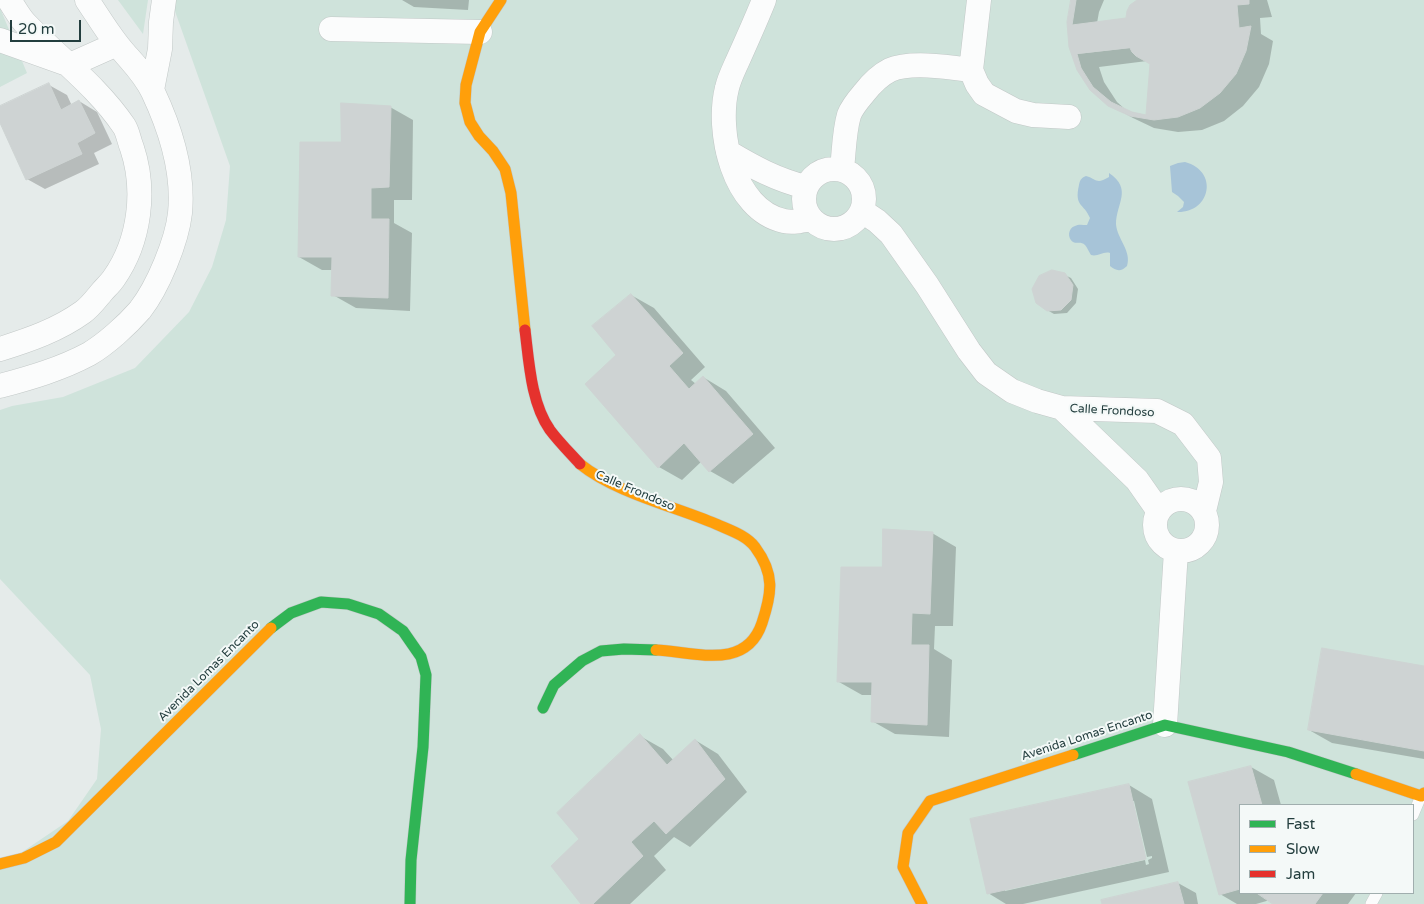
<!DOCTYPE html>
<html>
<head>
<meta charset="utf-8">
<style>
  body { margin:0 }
  #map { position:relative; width:1424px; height:904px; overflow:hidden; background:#e5ebea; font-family:"Varela Round",sans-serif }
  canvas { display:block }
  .legend { position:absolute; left:1239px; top:804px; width:175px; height:90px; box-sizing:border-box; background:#f4f9f8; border:1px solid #a0aeae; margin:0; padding:6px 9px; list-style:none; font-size:15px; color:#233e3e }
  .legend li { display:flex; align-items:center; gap:10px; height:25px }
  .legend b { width:25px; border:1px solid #a0aeae }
  .scale { position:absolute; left:10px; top:20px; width:71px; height:22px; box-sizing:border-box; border:2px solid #233e3e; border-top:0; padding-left:6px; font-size:15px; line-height:18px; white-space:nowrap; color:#233e3e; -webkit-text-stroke:4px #f4f9f8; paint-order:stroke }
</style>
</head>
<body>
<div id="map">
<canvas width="1424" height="904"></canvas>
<ul class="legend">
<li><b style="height:6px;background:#30b455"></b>Fast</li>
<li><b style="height:6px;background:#ff9f0a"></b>Slow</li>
<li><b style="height:6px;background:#e5322d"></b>Jam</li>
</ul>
<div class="scale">20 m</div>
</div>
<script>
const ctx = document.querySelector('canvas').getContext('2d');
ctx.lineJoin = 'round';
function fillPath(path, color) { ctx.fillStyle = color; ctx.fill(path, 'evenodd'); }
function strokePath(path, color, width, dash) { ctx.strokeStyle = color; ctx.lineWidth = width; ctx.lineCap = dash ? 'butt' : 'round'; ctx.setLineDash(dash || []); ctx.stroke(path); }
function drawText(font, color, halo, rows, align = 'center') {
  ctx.font = font + ' "Varela Round",sans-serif'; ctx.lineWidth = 4; ctx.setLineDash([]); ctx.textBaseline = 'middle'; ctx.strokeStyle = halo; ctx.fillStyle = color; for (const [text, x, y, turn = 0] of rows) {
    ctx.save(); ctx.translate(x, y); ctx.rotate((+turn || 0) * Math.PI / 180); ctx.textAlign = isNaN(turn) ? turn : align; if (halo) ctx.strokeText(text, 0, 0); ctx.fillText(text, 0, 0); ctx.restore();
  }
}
fillPath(new Path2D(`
  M 118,0 L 148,0 L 143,34 Z
  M 171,0 L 1424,0 L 1424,904 L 0,904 L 0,867 L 68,821 L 97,779 L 101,729 L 90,675 L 0,579 L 0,410 L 12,406 L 63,397 L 135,368 L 189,312 L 212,267 L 226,220 L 230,166 ZM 1240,805 L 1413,805 L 1413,893 L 1240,893 Z
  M 0,8 L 27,73 L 0,87 Z`), '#cfe3db');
fillPath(new Path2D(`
  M 1185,162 C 1219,171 1211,213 1177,212 L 1183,207 L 1184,202 L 1178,196 L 1172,192 L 1170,166 L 1178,163 Z
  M 1109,173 C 1133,189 1116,204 1116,224 C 1117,239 1132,251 1127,266 C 1121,272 1116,271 1110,266 L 1110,253 C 1103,251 1098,257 1091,255 C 1089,252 1087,247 1085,245 C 1081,241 1077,244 1073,242 C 1067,238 1068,228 1075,226 C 1078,224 1083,225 1087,225 L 1090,218 C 1084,203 1074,207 1079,185 C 1080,180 1081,178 1086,176 C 1097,179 1096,185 1109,177 Z`), '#a7c4d8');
fillPath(new Path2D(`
  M 402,0 L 469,0 L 468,10 L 414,7 Z
  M 1072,0 L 1104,0 L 1099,12 L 1097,23 L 1127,19 L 1138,0 L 1267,0 L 1272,17 L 1260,18 L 1261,34 L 1273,41 L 1269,64 L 1259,87 L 1243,106 L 1224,121 L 1202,130 L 1178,132 L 1154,128 L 1133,118 L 1109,105 L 1091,89 L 1070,47 ZM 1147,61 L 1151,63 L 1147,116 L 1127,111 L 1117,102 L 1104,82 L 1099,67 Z
  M 49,85 L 67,95 L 72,106 L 79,101 L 97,112 L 112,144 L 94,153 L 99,164 L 45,189 L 27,179 L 0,120 L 0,107 Z
  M 390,107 L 413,120 L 412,200 L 394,200 L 394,223 L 412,233 L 410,311 L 356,308 L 333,295 L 333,270 L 322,270 L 299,257 L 342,143 Z
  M 1065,275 L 1071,278 L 1078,289 L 1076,303 L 1067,313 L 1054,314 L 1047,310 Z
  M 631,295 L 654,308 L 705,367 L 691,380 L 696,384 L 703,377 L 726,391 L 775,448 L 733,484 L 710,471 L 702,461 L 682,480 L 659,467 L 618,355 Z
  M 932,533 L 956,547 L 953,626 L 935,626 L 934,649 L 952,660 L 949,737 L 895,734 L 872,721 L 873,695 L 862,695 L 839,682 L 883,569 Z
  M 1424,667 L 1424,759 L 1332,743 L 1309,730 Z
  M 640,736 L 663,749 L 674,761 L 695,740 L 718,754 L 747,792 L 690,847 L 674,837 L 654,856 L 666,870 L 630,904 L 583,904 L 581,839 Z
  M 1251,767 L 1274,780 L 1281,805 L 1240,805 L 1240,893 L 1356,893 L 1348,904 L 1275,904 L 1270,900 L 1256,904 L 1237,904 L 1220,894 L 1190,783 Z
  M 1129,785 L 1152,799 L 1169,872 L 1023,904 L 1006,904 L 988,893 ZM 1132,801 L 1134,801 L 1147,857 L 1152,856 L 1152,858 L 1148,860 L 1149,864 L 1146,865 L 1145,860 L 1005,891 L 1005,889 Z
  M 1178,883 L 1196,893 L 1198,904 L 1104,904 Z`), '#0003');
const building = new Path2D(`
  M 1071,0 L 1076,0 L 1072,25 L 1126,18 L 1127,11 L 1130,5 L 1137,0 L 1249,0 L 1249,4 L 1237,5 L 1239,28 L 1251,26 L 1246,51 L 1236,74 L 1220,93 L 1200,108 L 1178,117 L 1154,120 L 1130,116 L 1108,106 L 1090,90 L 1077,70 L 1069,47 L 1067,22 ZM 1130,48 L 1132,52 L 1136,56 L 1150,64 L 1146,115 L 1132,112 L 1111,102 L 1093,87 L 1081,68 L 1077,54 Z
  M 49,83 L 61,110 L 79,100 L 95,133 L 77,143 L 82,154 L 26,180 L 0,123 L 0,106 Z
  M 341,103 L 391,106 L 389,187 L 371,188 L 371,219 L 389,219 L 388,298 L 331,296 L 332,257 L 298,257 L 300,142 L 341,142 Z
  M 1052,270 L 1065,273 L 1073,285 L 1071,300 L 1061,310 L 1047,311 L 1036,303 L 1032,289 L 1039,276 Z
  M 631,294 L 683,353 L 669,366 L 689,389 L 703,376 L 753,434 L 709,472 L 684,443 L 658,468 L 585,384 L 616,355 L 592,326 Z
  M 883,529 L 933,532 L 930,614 L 912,613 L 911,645 L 929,645 L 927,725 L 871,722 L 872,682 L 837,682 L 841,567 L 882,567 Z
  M 1322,648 L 1424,666 L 1424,751 L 1308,730 Z
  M 640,734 L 667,765 L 695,739 L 725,779 L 666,834 L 654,821 L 631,842 L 643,856 L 593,904 L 581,904 L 551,866 L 579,839 L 557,813 Z
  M 1251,766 L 1262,805 L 1240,805 L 1240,889 L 1219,895 L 1188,782 Z
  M 1129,784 L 1146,859 L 987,894 L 970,819 Z
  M 1178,882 L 1184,904 L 1102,904 L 1101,900 Z
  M 1257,893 L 1323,893 L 1315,904 L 1273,904 Z`);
fillPath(building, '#ced3d3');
strokePath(building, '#ced4d3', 1);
const lane = new Path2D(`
  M 1413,815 L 1421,796
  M 1371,904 L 1377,893`);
const street = new Path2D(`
  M 764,0 C 756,20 747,40 738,60 C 734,69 729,79 727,88 C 716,131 733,210 784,221 C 793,223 801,221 810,219
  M 979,0 L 971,70 L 977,84 L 984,94 L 1016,111 L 1033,115 L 1069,117
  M 331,29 L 480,32
  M 0,40 L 70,65 L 117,44
  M 152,90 L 160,49 L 161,22 L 164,0
  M 728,152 C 753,167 777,180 806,187
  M 842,169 C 844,152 844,132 849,115 C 852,107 858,100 864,93 C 871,84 880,75 890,70 C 910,61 949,67 971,70
  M804 199a30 30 0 1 1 60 0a30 30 0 1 1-60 0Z
  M 862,211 L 877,221 L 891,234 L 927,285 L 969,351 L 986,373 L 1012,391 L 1037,401 L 1062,408 L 1157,411 L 1183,424 L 1209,458 L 1211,482 L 1204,511
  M 0,349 C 29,340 58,330 83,312 C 90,307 96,299 101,293 C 105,288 110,284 114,278 C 140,241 146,190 132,148 C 129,141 128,132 124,126 C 97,86 57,57 24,22 C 18,15 14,7 9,0
  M 0,386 C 30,378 61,369 89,354 C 106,344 127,325 140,310 C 158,287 177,241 180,213 C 184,172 170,128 153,92 C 143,71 130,61 117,44 C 106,30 97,15 87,0
  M 1062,408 L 1137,480 L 1158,510
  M1155 525a26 26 0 1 1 52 0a26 26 0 1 1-52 0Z
  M 1165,725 L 1176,551`);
const fast = new Path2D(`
  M 271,628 L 291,613 L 321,602 L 348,604 L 379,614 L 403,631 L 421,657 L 426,675 L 423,747 L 411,860 L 410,904
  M 543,708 L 554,685 L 582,661 L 601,651 L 624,649 L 656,650
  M 1073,755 L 1165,725 L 1288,752 L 1356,774`);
const slow = new Path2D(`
  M 501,0 L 480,32 L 466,85 L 465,103 L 470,122 L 479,136 L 493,151 L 505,169 L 511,193 L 525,330
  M 580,464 C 616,493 674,506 716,524 C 729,530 746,535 755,547 C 775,574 772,593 762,623 C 746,671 695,652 656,650
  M 1356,774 L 1421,796 L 1424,793
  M 0,864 L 24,858 L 56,842 L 271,628
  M 922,904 L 903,867 L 908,833 L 930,801 L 1073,755`);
const jam = new Path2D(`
  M 525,330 C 529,362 531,403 550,430 C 559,442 570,453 580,464`);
strokePath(lane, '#c2c8c7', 12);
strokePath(street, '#c2c8c7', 25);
strokePath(fast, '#c1c8c7', 12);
strokePath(slow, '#c1c8c7', 12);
strokePath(jam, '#c1c8c7', 12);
strokePath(lane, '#fbfcfc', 11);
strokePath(street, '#fbfcfc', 24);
strokePath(fast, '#30b455', 11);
strokePath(slow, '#ff9f0a', 11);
strokePath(jam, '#e5322d', 11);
drawText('12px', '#233e3e', '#f4f9f8', [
  ["Calle Frondoso",1112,411,3],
  ["Calle Frondoso",635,491,23],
  ["Avenida Lomas Encanto",209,671,-45],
  ["Avenida Lomas Encanto",1087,736,-18]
]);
</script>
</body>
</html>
